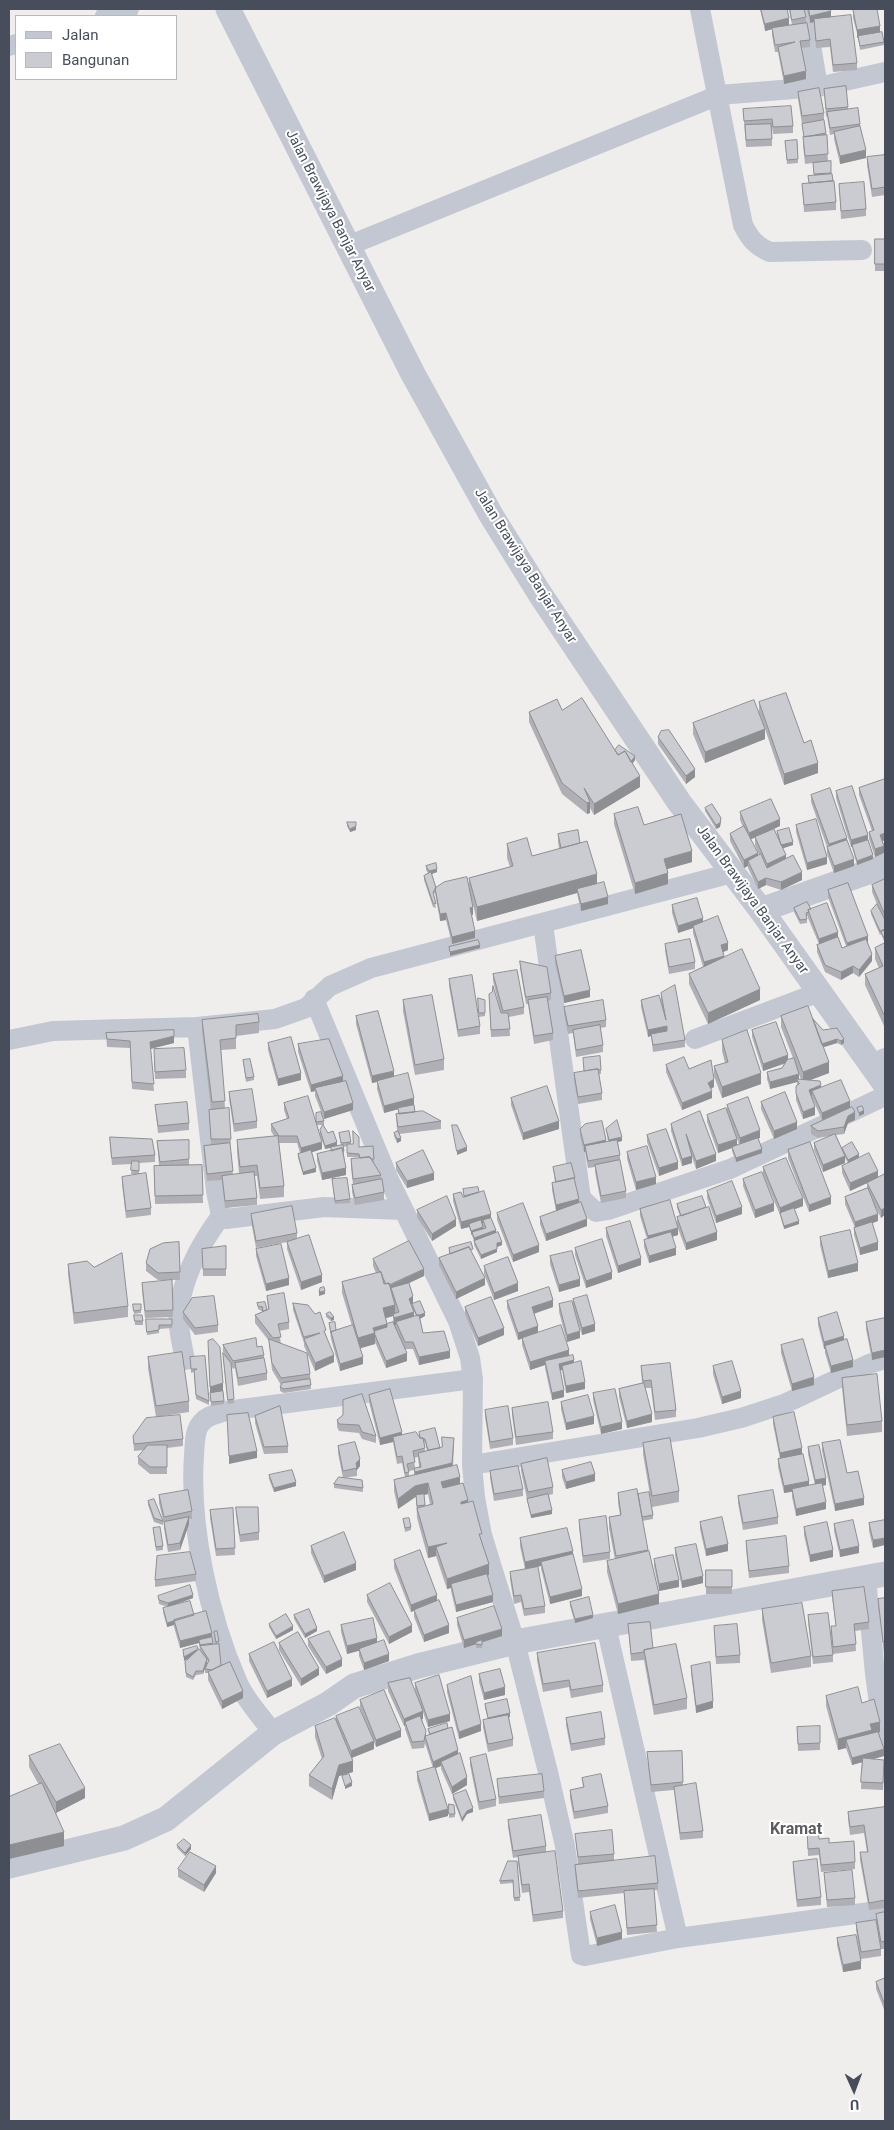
<!DOCTYPE html>
<html>
<head>
<meta charset="utf-8">
<style>
  body { margin:0 }
  #map { position:relative; width:894px; height:2130px; overflow:hidden; background:#f0eeed; font-family:Roboto,sans-serif }
  canvas { display:block }
  .frame { position:absolute; inset:0; border:10px solid #474d5a; pointer-events:none }
  .legend { position:absolute; left:15px; top:15px; width:162px; height:65px; box-sizing:border-box; background:#fff; border:1px solid #b5b8bd; margin:0; padding:6px 9px; list-style:none; font-size:15px; color:#474d5a }
  .legend li { display:flex; align-items:center; gap:10px; height:25px }
  .legend b { width:25px; border:1px solid #b5b8bd }
  .north { position:absolute; left:829px; top:2065px; width:50px; height:50px; -webkit-text-stroke:4px #fff; paint-order:stroke; rotate:178deg; font-size:14px; font-weight:700; line-height:20px; text-align:center; color:#474d5a }
  .north::after { content:''; display:block; margin:auto; width:18px; height:22px; background:#474d5a; clip-path:polygon(50% 0,100% 100%,50% 72%,0 100%) }
</style>
</head>
<body>
<div id="map">
<canvas width="894" height="2130"></canvas>
<div class="frame"></div>
<ul class="legend">
<li><b style="height:6px;background:#c2c7d2"></b>Jalan</li>
<li><b style="height:14px;background:#cbccd2"></b>Bangunan</li>
</ul>
<div class="north">U</div>
</div>
<script>
const ctx = document.querySelector('canvas').getContext('2d');
ctx.lineJoin = 'round';
function strokePath(path, color, width, dash) { ctx.strokeStyle = color; ctx.lineWidth = width; ctx.lineCap = dash ? 'butt' : 'round'; ctx.setLineDash(dash || []); ctx.stroke(path); }
function fillPath(path, color) { ctx.fillStyle = color; ctx.fill(path, 'evenodd'); }
function drawText(font, color, halo, rows, align = 'center') {
  ctx.font = font + ' Roboto,sans-serif'; ctx.lineWidth = 4; ctx.setLineDash([]); ctx.textBaseline = 'middle'; ctx.strokeStyle = halo; ctx.fillStyle = color; for (const [text, x, y, turn = 0] of rows) {
    ctx.save(); ctx.translate(x, y); ctx.rotate((+turn || 0) * Math.PI / 180); ctx.textAlign = isNaN(turn) ? turn : align; if (halo) ctx.strokeText(text, 0, 0); ctx.fillText(text, 0, 0); ctx.restore();
  }
}
strokePath(new Path2D(`
  M 700,9 L 743,225 C 750,239 756,246 770,252 L 862,250
  M 805,9 L 818,87
  M 105,16 L 129,9
  M 9,46 L 16,44
  M 350,245 L 719,95 L 818,87 L 885,72
  M 543,924 L 581,1198 L 596,1212 L 608,1210 L 730,1169 L 885,1096
  M 314,999 L 389,1180 L 458,1321 L 470,1358 L 473,1379 L 472,1465 L 698,1428 L 741,1418 L 784,1404 L 869,1364 L 885,1359
  M 197,1027 L 216,1191 L 221,1216 L 226,1219 L 324,1207 L 403,1210
  M 695,1039 L 820,992
  M 9,1040 L 53,1031 L 197,1027 L 275,1019 L 306,1008 L 330,986 L 371,968 L 732,873
  M 872,1064 L 885,1058
  M 185,1360 C 182,1344 177,1325 179,1310 C 183,1276 201,1243 221,1216
  M 472,1465 L 475,1497 L 482,1535 L 515,1642 L 548,1772 L 565,1846 L 581,1955 L 585,1956 L 678,1938 L 885,1910
  M 866,1578 L 875,1674 L 885,1746
  M 606,1626 L 678,1938
  M 273,1733 C 262,1717 246,1701 238,1683 C 209,1617 189,1527 194,1455 C 195,1444 194,1430 202,1422 C 208,1415 217,1414 226,1411 L 473,1379`), '#c2c7d2', 20);
strokePath(new Path2D(`
  M 228,9 L 413,374 L 491,515 L 540,594 L 679,802 L 761,910 L 885,1084
  M 761,910 L 885,866
  M 9,1866 L 124,1838 L 166,1819 L 273,1733 L 328,1704 L 354,1686 L 418,1666 L 515,1642 L 885,1574`), '#c2c7d2', 25);
fillPath(new Path2D(`
  M 760,9 L 787,9 L 789,25 L 781,27 L 792,25 L 789,9 L 804,9 L 806,17 L 806,23 L 810,40 L 810,47 L 801,48 L 806,79 L 784,84 L 778,52 L 775,52 L 772,35 L 772,29 L 765,31 Z
  M 807,9 L 830,9 L 831,17 L 857,63 L 857,70 L 833,72 L 830,47 L 816,48 L 814,22 L 810,23 Z
  M 853,10 L 880,32 L 884,42 L 884,45 L 860,50 L 858,37 L 853,18 Z
  M 846,86 L 848,109 L 860,124 L 866,158 L 840,164 L 834,139 L 834,134 L 830,135 L 827,116 L 826,117 L 824,89 Z
  M 798,92 L 824,113 L 824,120 L 802,124 L 798,99 Z
  M 743,109 L 793,126 L 793,133 L 773,134 L 772,126 L 772,146 L 746,147 Z
  M 802,124 L 826,133 L 828,161 L 831,161 L 831,174 L 836,202 L 836,210 L 804,212 L 802,184 L 809,183 L 814,176 L 813,163 L 805,164 L 803,144 L 804,137 Z
  M 797,140 L 798,163 L 787,164 L 785,141 Z
  M 885,155 L 885,195 L 872,197 L 867,165 L 867,157 Z
  M 839,184 L 866,209 L 866,216 L 841,219 Z
  M 875,239 L 885,239 L 885,271 L 875,271 Z
  M 759,702 L 804,743 L 818,773 L 784,785 L 765,729 L 765,739 L 705,763 L 693,734 L 693,723 L 763,723 L 759,713 Z
  M 562,710 L 615,750 L 635,760 L 632,764 L 640,787 L 594,815 L 590,808 L 590,813 L 587,814 L 562,794 L 529,722 L 529,712 Z
  M 658,737 L 695,777 L 686,784 L 658,744 Z
  M 885,779 L 885,840 L 883,841 L 884,853 L 875,857 L 869,839 L 869,832 L 872,831 L 859,795 L 859,788 Z
  M 836,791 L 868,840 L 873,859 L 857,865 L 852,847 L 851,847 L 836,798 Z
  M 811,795 L 847,841 L 854,866 L 834,873 L 827,854 L 827,847 L 811,802 Z
  M 705,808 L 721,822 L 720,827 L 716,829 L 705,811 Z
  M 740,812 L 780,826 L 774,829 L 778,839 L 777,831 L 793,845 L 782,848 L 786,859 L 802,880 L 781,890 L 766,885 L 758,889 L 748,868 L 748,866 L 744,868 L 730,841 L 730,834 L 743,827 L 740,820 ZM 755,838 L 755,845 L 759,855 L 758,856 L 751,839 Z
  M 614,814 L 644,825 L 692,862 L 667,869 L 668,884 L 635,894 L 614,824 Z
  M 347,822 L 356,830 L 350,832 L 347,826 Z
  M 796,825 L 827,864 L 807,870 L 796,832 Z
  M 558,834 L 580,843 L 597,884 L 608,904 L 581,911 L 577,893 L 477,921 L 472,901 L 473,915 L 471,915 L 475,938 L 452,944 L 446,920 L 440,921 L 435,893 L 433,895 L 436,908 L 433,907 L 424,880 L 424,876 L 428,873 L 426,870 L 426,866 L 437,872 L 432,874 L 436,888 L 469,889 L 469,878 L 510,867 L 507,858 L 507,844 L 532,856 L 559,849 L 558,841 Z
  M 885,879 L 885,941 L 884,941 L 881,934 L 880,935 L 871,914 L 871,911 L 877,904 L 872,892 L 872,885 Z
  M 828,890 L 868,943 L 872,961 L 859,977 L 853,973 L 841,980 L 825,972 L 817,952 L 817,945 L 819,944 L 808,918 L 808,916 L 807,916 L 807,923 L 800,924 L 794,912 L 794,908 L 811,909 L 838,938 L 842,948 L 846,946 L 828,897 Z
  M 672,905 L 703,922 L 728,950 L 723,952 L 724,958 L 760,1000 L 708,1024 L 689,984 L 689,974 L 703,967 L 693,933 L 693,928 L 678,933 L 672,913 Z
  M 885,943 L 885,1025 L 884,1026 L 865,985 L 865,974 L 879,968 L 875,959 L 875,948 Z
  M 665,944 L 695,962 L 695,969 L 669,974 L 665,951 Z
  M 555,956 L 590,997 L 564,1003 L 555,963 Z
  M 520,961 L 551,993 L 551,1000 L 548,1001 L 553,1033 L 553,1040 L 534,1044 L 528,1004 L 526,1004 L 520,968 Z
  M 493,974 L 524,1007 L 524,1014 L 509,1017 L 510,1036 L 491,1037 L 489,994 L 501,1013 L 493,981 Z
  M 449,979 L 480,1026 L 480,1034 L 458,1037 L 449,986 Z
  M 661,993 L 685,1040 L 685,1047 L 653,1052 L 651,1036 L 648,1037 L 641,1007 L 641,1000 L 662,1008 L 661,1000 Z
  M 478,998 L 485,1000 L 485,1016 L 479,1017 Z
  M 403,1000 L 444,1059 L 444,1070 L 415,1075 L 403,1011 Z
  M 564,1007 L 606,1020 L 606,1027 L 600,1028 L 603,1045 L 603,1052 L 576,1057 L 573,1033 L 568,1034 L 564,1014 Z
  M 356,1016 L 394,1077 L 414,1105 L 415,1112 L 441,1121 L 441,1129 L 399,1134 L 401,1141 L 397,1143 L 394,1136 L 394,1133 L 397,1131 L 396,1114 L 398,1114 L 398,1109 L 384,1113 L 377,1089 L 377,1082 L 372,1083 L 356,1024 Z
  M 781,1016 L 813,1021 L 823,1030 L 844,1043 L 841,1045 L 837,1043 L 823,1047 L 829,1073 L 809,1080 L 821,1087 L 850,1108 L 822,1120 L 813,1100 L 815,1115 L 803,1119 L 796,1100 L 796,1086 L 797,1085 L 797,1082 L 770,1089 L 767,1079 L 767,1072 L 782,1068 L 784,1064 L 763,1071 L 752,1037 L 752,1030 L 788,1060 L 793,1058 L 781,1027 ZM 798,1071 L 801,1080 L 799,1079 Z
  M 202,1020 L 259,1022 L 259,1033 L 236,1036 L 236,1049 L 221,1050 L 225,1108 L 231,1139 L 230,1146 L 233,1175 L 239,1174 L 237,1151 L 237,1140 L 274,1136 L 271,1131 L 271,1124 L 287,1119 L 284,1110 L 284,1103 L 316,1124 L 316,1113 L 324,1121 L 324,1125 L 317,1125 L 322,1149 L 312,1152 L 316,1172 L 303,1175 L 298,1158 L 298,1154 L 300,1153 L 297,1143 L 279,1143 L 284,1186 L 284,1197 L 260,1199 L 257,1176 L 254,1176 L 257,1198 L 257,1205 L 225,1208 L 222,1180 L 207,1181 L 204,1153 L 204,1146 L 211,1145 L 209,1110 L 211,1110 L 202,1030 Z
  M 106,1033 L 174,1043 L 150,1049 L 154,1091 L 132,1089 L 130,1048 L 107,1047 Z
  M 722,1040 L 761,1084 L 722,1098 L 714,1076 L 714,1066 L 725,1063 L 722,1051 Z
  M 268,1043 L 301,1080 L 278,1086 L 268,1050 Z
  M 298,1044 L 343,1082 L 353,1110 L 324,1119 L 315,1096 L 315,1091 L 311,1092 L 298,1052 Z
  M 154,1056 L 186,1070 L 186,1078 L 155,1079 Z
  M 243,1060 L 254,1077 L 254,1080 L 246,1082 Z
  M 666,1065 L 689,1069 L 714,1087 L 711,1089 L 712,1098 L 682,1110 L 666,1072 Z
  M 601,1070 L 601,1074 L 599,1074 L 602,1093 L 602,1100 L 578,1104 L 574,1080 L 574,1073 Z
  M 229,1092 L 257,1121 L 257,1128 L 234,1132 L 229,1099 Z
  M 511,1098 L 559,1129 L 523,1140 L 511,1105 Z
  M 761,1102 L 797,1129 L 774,1139 L 761,1109 Z
  M 155,1105 L 189,1123 L 189,1130 L 158,1133 Z
  M 727,1105 L 760,1138 L 758,1138 L 762,1153 L 736,1162 L 732,1151 L 732,1148 L 718,1153 L 707,1122 L 707,1115 L 737,1146 L 739,1144 L 727,1112 Z
  M 855,1120 L 848,1123 L 844,1134 L 836,1135 L 842,1149 L 859,1158 L 878,1178 L 850,1191 L 842,1173 L 842,1166 L 848,1163 L 845,1158 L 845,1163 L 823,1172 L 814,1150 L 814,1143 L 830,1136 L 818,1138 L 811,1134 L 811,1126 Z
  M 671,1124 L 716,1161 L 696,1169 L 692,1157 L 692,1163 L 682,1166 L 671,1131 Z
  M 580,1129 L 606,1142 L 608,1142 L 606,1129 L 622,1141 L 618,1142 L 620,1155 L 620,1162 L 626,1191 L 626,1198 L 601,1203 L 595,1172 L 595,1167 L 588,1168 L 585,1152 L 584,1152 L 580,1136 Z
  M 320,1130 L 337,1146 L 333,1147 L 341,1145 L 339,1133 L 351,1142 L 351,1144 L 359,1147 L 374,1159 L 374,1162 L 373,1162 L 381,1175 L 381,1179 L 384,1192 L 384,1200 L 355,1205 L 352,1192 L 352,1185 L 353,1185 L 351,1167 L 351,1159 L 359,1158 L 359,1157 L 347,1157 L 347,1146 L 344,1147 L 344,1154 L 346,1175 L 322,1180 L 317,1161 L 317,1154 L 331,1151 L 331,1148 L 325,1149 L 320,1134 Z
  M 647,1135 L 678,1169 L 659,1176 L 647,1142 Z
  M 110,1137 L 155,1155 L 155,1162 L 139,1163 L 139,1174 L 131,1174 L 132,1164 L 112,1165 L 110,1144 Z
  M 189,1140 L 189,1165 L 202,1165 L 203,1203 L 155,1204 L 154,1166 L 159,1166 L 157,1141 Z
  M 788,1150 L 831,1204 L 809,1212 L 788,1158 Z
  M 627,1152 L 656,1184 L 636,1190 L 627,1159 Z
  M 396,1163 L 434,1180 L 407,1188 L 396,1170 Z
  M 553,1167 L 579,1203 L 587,1226 L 546,1241 L 540,1224 L 540,1217 L 556,1211 L 552,1190 L 552,1183 L 555,1182 Z
  M 763,1167 L 803,1206 L 794,1209 L 799,1224 L 784,1229 L 780,1215 L 763,1174 Z
  M 885,1174 L 881,1218 L 875,1206 L 878,1221 L 872,1223 L 878,1250 L 860,1255 L 854,1235 L 854,1228 L 855,1228 L 845,1204 L 845,1197 L 867,1188 L 867,1183 Z
  M 122,1177 L 151,1208 L 151,1215 L 126,1218 L 122,1184 Z
  M 332,1179 L 350,1199 L 350,1203 L 335,1204 Z
  M 743,1179 L 774,1211 L 755,1218 L 743,1186 Z
  M 463,1189 L 479,1192 L 491,1218 L 496,1233 L 502,1245 L 497,1247 L 497,1252 L 481,1259 L 474,1245 L 474,1241 L 469,1227 L 461,1229 L 453,1201 L 453,1194 L 464,1197 Z
  M 707,1191 L 742,1214 L 716,1223 L 707,1198 Z
  M 677,1204 L 717,1240 L 686,1250 L 677,1226 L 678,1235 L 672,1237 L 676,1255 L 649,1263 L 644,1247 L 644,1240 L 647,1239 L 640,1216 L 640,1209 L 677,1224 L 677,1217 L 680,1216 L 677,1208 Z
  M 417,1210 L 456,1226 L 432,1241 L 417,1217 Z
  M 497,1213 L 539,1252 L 513,1262 L 497,1220 Z
  M 251,1214 L 297,1233 L 297,1239 L 322,1282 L 301,1290 L 287,1249 L 287,1242 L 256,1248 L 251,1221 Z
  M 606,1228 L 641,1265 L 618,1273 L 606,1236 Z
  M 820,1237 L 858,1271 L 828,1278 L 820,1245 Z
  M 179,1242 L 180,1280 L 158,1280 L 146,1271 L 146,1263 Z
  M 226,1246 L 226,1276 L 203,1276 L 202,1249 Z
  M 449,1248 L 485,1285 L 456,1299 L 439,1265 L 439,1258 L 449,1254 Z
  M 575,1248 L 612,1279 L 586,1288 L 575,1255 Z
  M 256,1249 L 289,1285 L 266,1291 L 256,1256 Z
  M 550,1256 L 580,1286 L 559,1292 L 550,1264 Z
  M 373,1259 L 424,1276 L 409,1283 L 413,1303 L 425,1316 L 420,1319 L 423,1333 L 450,1358 L 419,1365 L 413,1349 L 405,1349 L 407,1361 L 386,1368 L 375,1342 L 375,1344 L 360,1348 L 363,1364 L 340,1371 L 331,1339 L 329,1323 L 336,1330 L 352,1326 L 342,1293 L 342,1282 L 376,1273 L 373,1266 ZM 412,1304 L 412,1308 L 416,1316 L 414,1317 L 411,1305 ZM 393,1316 L 393,1322 L 387,1324 L 386,1318 Z
  M 68,1264 L 128,1306 L 128,1317 L 74,1324 L 68,1274 Z
  M 484,1266 L 518,1291 L 494,1300 L 484,1274 Z
  M 142,1283 L 173,1310 L 173,1317 L 145,1318 L 142,1290 Z
  M 267,1296 L 289,1322 L 289,1329 L 279,1331 L 281,1344 L 310,1374 L 311,1389 L 284,1393 L 280,1391 L 280,1387 L 281,1385 L 272,1370 L 269,1341 L 255,1323 L 255,1315 L 262,1312 L 262,1311 L 258,1309 L 257,1303 L 267,1310 L 268,1310 Z
  M 573,1299 L 595,1331 L 582,1335 L 573,1306 Z
  M 507,1301 L 553,1307 L 534,1314 L 538,1333 L 569,1356 L 574,1363 L 585,1389 L 566,1393 L 562,1370 L 560,1370 L 564,1397 L 552,1400 L 545,1368 L 545,1365 L 530,1370 L 522,1345 L 522,1338 L 518,1340 L 507,1308 Z
  M 293,1303 L 315,1314 L 326,1335 L 334,1362 L 315,1371 L 304,1346 L 304,1343 L 293,1310 Z
  M 133,1304 L 141,1304 L 141,1313 L 134,1314 Z
  M 559,1304 L 580,1338 L 567,1342 L 559,1312 Z
  M 465,1307 L 504,1335 L 478,1346 L 465,1314 Z
  M 183,1312 L 218,1325 L 218,1332 L 195,1335 L 183,1319 Z
  M 326,1314 L 334,1320 L 331,1321 L 326,1317 Z
  M 134,1315 L 143,1321 L 143,1325 L 135,1325 Z
  M 818,1318 L 844,1340 L 853,1367 L 831,1373 L 825,1353 L 825,1349 L 824,1349 L 818,1325 Z
  M 885,1318 L 885,1357 L 872,1360 L 866,1329 L 866,1322 Z
  M 146,1319 L 172,1319 L 172,1328 L 159,1329 L 159,1333 L 147,1335 Z
  M 223,1345 L 257,1347 L 264,1355 L 264,1360 L 267,1373 L 267,1380 L 238,1386 L 235,1368 L 233,1369 L 231,1365 L 234,1403 L 228,1404 L 223,1357 L 225,1355 L 223,1352 Z
  M 781,1345 L 814,1385 L 792,1391 L 781,1353 Z
  M 208,1348 L 223,1391 L 219,1392 L 224,1401 L 224,1404 L 211,1406 Z
  M 148,1357 L 189,1401 L 189,1412 L 156,1417 L 148,1368 Z
  M 190,1357 L 209,1401 L 209,1405 L 196,1399 L 194,1372 L 191,1373 Z
  M 641,1366 L 676,1410 L 676,1417 L 655,1420 L 651,1388 L 645,1388 L 652,1422 L 627,1428 L 619,1397 L 619,1389 L 642,1383 Z
  M 713,1366 L 741,1398 L 722,1404 L 713,1374 Z
  M 842,1378 L 882,1421 L 882,1432 L 847,1436 L 842,1388 Z
  M 593,1393 L 622,1429 L 601,1434 L 593,1400 Z
  M 369,1395 L 402,1435 L 419,1437 L 419,1432 L 440,1448 L 454,1445 L 453,1466 L 468,1503 L 482,1541 L 489,1575 L 487,1576 L 493,1602 L 456,1612 L 451,1591 L 451,1588 L 447,1589 L 436,1556 L 428,1558 L 417,1518 L 416,1497 L 398,1509 L 394,1491 L 394,1480 L 405,1477 L 402,1463 L 397,1464 L 393,1442 L 380,1445 L 369,1402 ZM 425,1442 L 427,1451 L 425,1451 L 424,1443 ZM 418,1457 L 419,1467 L 415,1468 L 414,1458 ZM 414,1470 L 414,1475 L 409,1476 L 409,1471 ZM 428,1494 L 430,1504 L 425,1506 L 424,1495 Z
  M 561,1402 L 594,1424 L 566,1430 L 561,1409 Z
  M 512,1408 L 553,1432 L 553,1439 L 516,1445 L 512,1415 Z
  M 485,1410 L 513,1438 L 513,1445 L 490,1449 L 485,1417 Z
  M 343,1415 L 376,1436 L 376,1443 L 362,1439 L 359,1433 L 339,1431 L 337,1427 L 337,1420 Z
  M 255,1416 L 288,1446 L 288,1453 L 264,1454 L 255,1423 Z
  M 773,1417 L 802,1454 L 809,1486 L 815,1485 L 808,1454 L 808,1447 L 826,1485 L 822,1486 L 826,1509 L 796,1516 L 792,1497 L 792,1492 L 784,1493 L 778,1467 L 778,1459 L 780,1459 L 773,1424 Z
  M 133,1436 L 183,1439 L 183,1446 L 167,1448 L 167,1474 L 150,1474 L 138,1464 L 138,1457 L 144,1450 L 134,1451 Z
  M 643,1443 L 679,1491 L 679,1502 L 652,1507 L 643,1454 Z
  M 822,1443 L 847,1473 L 864,1505 L 835,1511 L 822,1451 Z
  M 338,1446 L 360,1466 L 357,1470 L 357,1476 L 343,1478 L 362,1480 L 363,1492 L 334,1488 L 334,1484 L 343,1478 L 338,1453 Z
  M 521,1464 L 553,1487 L 553,1494 L 549,1495 L 552,1514 L 531,1518 L 521,1471 Z
  M 562,1470 L 595,1481 L 566,1489 L 562,1477 Z
  M 490,1471 L 523,1489 L 523,1496 L 494,1501 L 490,1478 Z
  M 269,1475 L 296,1486 L 274,1492 L 269,1479 Z
  M 618,1493 L 638,1497 L 653,1515 L 653,1519 L 642,1521 L 648,1552 L 659,1604 L 618,1614 L 607,1572 L 607,1561 L 615,1560 L 609,1528 L 609,1517 L 620,1515 L 618,1503 Z
  M 159,1495 L 192,1511 L 192,1519 L 189,1519 L 189,1524 L 180,1550 L 168,1552 L 164,1529 L 164,1524 L 159,1503 Z
  M 738,1496 L 778,1517 L 778,1524 L 743,1530 L 738,1503 Z
  M 148,1501 L 163,1521 L 163,1525 L 154,1522 L 148,1505 Z
  M 236,1507 L 259,1532 L 259,1540 L 240,1542 L 236,1514 Z
  M 233,1508 L 235,1555 L 216,1556 L 210,1518 L 210,1510 Z
  M 403,1519 L 411,1527 L 411,1530 L 405,1532 Z
  M 579,1520 L 610,1552 L 610,1559 L 583,1563 L 579,1527 Z
  M 885,1520 L 873,1548 L 869,1531 L 869,1523 Z
  M 700,1522 L 728,1551 L 706,1556 L 700,1529 Z
  M 834,1524 L 859,1553 L 840,1557 L 834,1531 Z
  M 804,1527 L 833,1557 L 810,1562 L 804,1535 Z
  M 153,1528 L 163,1546 L 163,1550 L 156,1551 Z
  M 520,1538 L 573,1554 L 582,1596 L 550,1604 L 541,1569 L 541,1566 L 527,1569 L 545,1606 L 545,1613 L 524,1616 L 521,1602 L 514,1604 L 510,1579 L 510,1572 L 525,1569 L 520,1546 Z
  M 746,1541 L 789,1566 L 789,1573 L 749,1578 L 746,1548 Z
  M 311,1546 L 356,1570 L 324,1583 L 311,1553 Z
  M 675,1548 L 703,1583 L 682,1588 L 675,1555 Z
  M 654,1559 L 679,1587 L 659,1591 L 654,1566 Z
  M 394,1560 L 437,1601 L 449,1633 L 424,1642 L 414,1617 L 414,1610 L 411,1612 L 394,1568 Z
  M 706,1570 L 732,1570 L 732,1594 L 706,1594 Z
  M 196,1574 L 196,1581 L 155,1587 L 155,1580 Z
  M 832,1591 L 869,1622 L 869,1629 L 855,1631 L 856,1651 L 833,1654 L 831,1634 L 831,1626 L 836,1626 L 832,1598 Z
  M 367,1595 L 412,1632 L 389,1644 L 367,1602 Z
  M 158,1596 L 193,1598 L 168,1607 L 159,1604 Z
  M 885,1598 L 885,1662 L 878,1606 L 878,1599 Z
  M 570,1602 L 593,1618 L 575,1623 L 570,1606 Z
  M 163,1608 L 194,1615 L 212,1637 L 213,1645 L 215,1645 L 214,1632 L 219,1641 L 221,1666 L 243,1698 L 222,1709 L 208,1680 L 208,1673 L 205,1673 L 205,1669 L 208,1662 L 207,1660 L 207,1663 L 203,1674 L 196,1675 L 193,1680 L 186,1677 L 185,1662 L 188,1658 L 184,1661 L 183,1650 L 198,1650 L 204,1655 L 200,1650 L 199,1643 L 180,1648 L 174,1627 L 174,1625 L 167,1627 L 163,1612 Z
  M 762,1609 L 811,1656 L 811,1667 L 771,1673 L 762,1620 Z
  M 294,1615 L 317,1631 L 305,1638 L 294,1619 Z
  M 808,1615 L 833,1655 L 833,1662 L 813,1664 L 808,1622 Z
  M 457,1618 L 502,1636 L 482,1642 L 482,1648 L 476,1648 L 476,1644 L 464,1648 L 457,1625 Z
  M 269,1624 L 293,1630 L 276,1639 L 269,1627 Z
  M 628,1624 L 653,1648 L 687,1698 L 687,1709 L 654,1715 L 644,1660 L 631,1661 Z
  M 341,1625 L 377,1643 L 389,1661 L 364,1670 L 359,1656 L 359,1650 L 347,1654 L 341,1632 Z
  M 714,1626 L 740,1655 L 740,1663 L 716,1664 Z
  M 308,1639 L 342,1666 L 326,1674 L 308,1646 Z
  M 279,1643 L 319,1675 L 301,1686 L 279,1650 Z
  M 537,1653 L 603,1685 L 603,1692 L 571,1698 L 569,1687 L 543,1692 L 537,1660 Z
  M 249,1654 L 292,1686 L 267,1698 L 249,1661 Z
  M 691,1666 L 713,1708 L 696,1713 L 691,1673 Z
  M 479,1674 L 505,1695 L 484,1700 L 479,1682 Z
  M 388,1683 L 421,1706 L 415,1690 L 415,1683 L 450,1721 L 428,1727 L 423,1712 L 423,1719 L 422,1719 L 426,1736 L 429,1735 L 428,1729 L 448,1729 L 458,1754 L 467,1785 L 452,1794 L 441,1769 L 441,1766 L 436,1768 L 448,1816 L 429,1821 L 417,1780 L 417,1772 L 433,1768 L 425,1743 L 424,1748 L 412,1749 L 405,1729 L 405,1726 L 404,1726 L 388,1691 Z
  M 447,1685 L 481,1731 L 459,1739 L 447,1692 Z
  M 826,1696 L 862,1703 L 880,1732 L 879,1733 L 884,1756 L 873,1759 L 884,1767 L 883,1790 L 861,1789 L 862,1762 L 852,1765 L 846,1748 L 838,1750 L 826,1706 Z
  M 360,1700 L 401,1737 L 376,1747 L 360,1708 Z
  M 485,1704 L 510,1717 L 509,1717 L 513,1739 L 513,1746 L 488,1752 L 483,1727 L 483,1720 L 488,1719 L 485,1708 Z
  M 336,1716 L 374,1749 L 352,1758 L 353,1772 L 339,1776 L 332,1800 L 309,1786 L 309,1775 L 322,1759 L 315,1737 L 315,1726 L 336,1720 Z
  M 566,1718 L 605,1738 L 605,1745 L 571,1751 L 566,1725 Z
  M 797,1727 L 820,1743 L 820,1750 L 798,1751 Z
  M 682,1751 L 683,1785 L 703,1831 L 703,1838 L 680,1840 L 674,1790 L 651,1792 L 647,1752 Z
  M 29,1756 L 85,1798 L 56,1813 L 64,1846 L 9,1859 L 9,1797 L 39,1785 L 29,1767 Z
  M 470,1758 L 496,1799 L 496,1806 L 479,1810 L 470,1765 Z
  M 582,1778 L 608,1806 L 608,1813 L 574,1819 L 570,1798 L 570,1790 L 583,1787 Z
  M 497,1779 L 544,1791 L 544,1798 L 499,1804 Z
  M 453,1795 L 473,1812 L 467,1814 L 462,1822 L 453,1799 Z
  M 449,1804 L 454,1805 L 455,1817 L 449,1818 Z
  M 885,1807 L 885,1908 L 869,1910 L 860,1860 L 860,1852 L 867,1852 L 864,1833 L 850,1835 L 848,1819 L 848,1812 Z
  M 508,1820 L 546,1846 L 546,1852 L 563,1911 L 563,1918 L 533,1922 L 529,1892 L 522,1893 L 518,1863 L 518,1857 L 513,1858 L 508,1827 Z
  M 807,1829 L 819,1839 L 829,1843 L 855,1862 L 855,1869 L 821,1872 L 819,1855 L 808,1856 Z
  M 575,1834 L 614,1854 L 614,1861 L 658,1883 L 658,1890 L 654,1890 L 657,1932 L 627,1935 L 624,1893 L 578,1898 L 575,1872 L 575,1865 L 578,1864 Z
  M 177,1845 L 191,1849 L 185,1856 L 177,1848 Z
  M 517,1861 L 520,1901 L 514,1901 L 513,1883 L 500,1884 L 500,1881 Z
  M 793,1862 L 821,1897 L 821,1905 L 797,1907 L 793,1869 Z
  M 178,1869 L 216,1873 L 204,1892 L 178,1877 Z
  M 824,1873 L 855,1898 L 855,1905 L 827,1907 Z
  M 590,1912 L 622,1939 L 597,1946 L 590,1919 Z
  M 885,1912 L 885,1949 L 881,1949 L 876,1921 L 876,1914 Z
  M 856,1923 L 881,1949 L 881,1956 L 861,1959 L 861,1969 L 843,1972 L 837,1945 L 837,1938 L 860,1956 L 856,1930 Z
  M 885,1978 L 885,2012 L 876,1989 L 876,1982 Z`), '#afafb5');
fillPath(new Path2D(`
  M 831,11 L 831,18 L 810,23 L 810,16 Z
  M 789,18 L 789,25 L 765,31 L 765,24 Z
  M 880,26 L 880,33 L 857,38 L 857,30 Z
  M 806,71 L 806,79 L 784,84 L 784,76 Z
  M 866,150 L 866,158 L 840,164 L 840,156 Z
  M 765,729 L 765,739 L 705,763 L 705,752 Z
  M 635,756 L 635,760 L 630,767 L 630,763 Z
  M 818,763 L 818,773 L 784,785 L 784,774 Z
  M 695,769 L 695,777 L 686,784 L 686,776 Z
  M 640,776 L 640,787 L 594,815 L 594,804 Z
  M 590,802 L 590,813 L 587,814 L 587,803 Z
  M 721,818 L 720,827 L 716,829 L 716,825 Z
  M 780,819 L 780,826 L 749,840 L 749,833 Z
  M 356,826 L 356,830 L 350,832 L 350,829 Z
  M 885,833 L 885,840 L 880,842 L 880,835 Z
  M 868,835 L 868,842 L 851,847 L 851,840 Z
  M 847,838 L 847,845 L 829,851 L 829,844 Z
  M 793,842 L 793,845 L 781,849 L 781,845 Z
  M 884,846 L 884,853 L 875,857 L 875,849 Z
  M 692,851 L 692,862 L 664,870 L 664,859 Z
  M 758,853 L 758,860 L 748,861 L 748,866 L 744,868 L 744,860 Z
  M 786,855 L 786,862 L 767,871 L 767,864 Z
  M 873,855 L 873,859 L 857,865 L 857,861 Z
  M 827,857 L 827,864 L 807,870 L 807,863 Z
  M 854,859 L 854,866 L 834,873 L 834,866 Z
  M 437,869 L 437,872 L 429,875 L 429,871 Z
  M 802,872 L 802,880 L 781,890 L 781,882 Z
  M 668,873 L 668,884 L 635,894 L 635,883 Z
  M 597,874 L 597,888 L 577,889 L 577,893 L 477,921 L 477,907 Z
  M 766,878 L 766,885 L 758,889 L 758,882 Z
  M 608,897 L 608,904 L 581,911 L 581,904 Z
  M 473,907 L 473,915 L 470,915 L 470,908 Z
  M 446,913 L 446,920 L 440,921 L 440,914 Z
  M 703,918 L 703,925 L 693,926 L 693,928 L 678,933 L 678,926 Z
  M 475,931 L 475,938 L 452,944 L 452,937 Z
  M 838,932 L 838,939 L 819,946 L 819,939 Z
  M 868,936 L 868,943 L 847,951 L 847,943 Z
  M 728,943 L 728,950 L 721,953 L 721,945 Z
  M 480,945 L 480,948 L 450,956 L 450,952 Z
  M 872,954 L 872,961 L 859,977 L 859,970 Z
  M 724,956 L 724,963 L 704,969 L 704,962 Z
  M 853,966 L 853,973 L 841,980 L 841,972 Z
  M 760,989 L 760,1000 L 708,1024 L 708,1013 Z
  M 590,990 L 590,997 L 564,1003 L 564,996 Z
  M 885,1014 L 885,1025 L 884,1026 L 884,1015 Z
  M 667,1026 L 667,1033 L 651,1034 L 651,1036 L 648,1037 L 648,1030 Z
  M 174,1036 L 174,1043 L 150,1049 L 150,1042 Z
  M 837,1039 L 837,1043 L 821,1048 L 821,1044 Z
  M 844,1039 L 844,1043 L 841,1045 L 841,1041 Z
  M 788,1055 L 788,1062 L 763,1071 L 763,1064 Z
  M 829,1062 L 829,1073 L 803,1083 L 803,1072 Z
  M 394,1071 L 394,1078 L 372,1083 L 372,1076 Z
  M 301,1073 L 301,1080 L 278,1086 L 278,1079 Z
  M 761,1073 L 761,1084 L 722,1098 L 722,1087 Z
  M 799,1074 L 799,1081 L 797,1079 L 797,1082 L 770,1089 L 770,1082 Z
  M 343,1076 L 343,1083 L 315,1088 L 315,1091 L 311,1092 L 311,1085 Z
  M 714,1079 L 714,1087 L 708,1090 L 708,1083 Z
  M 821,1085 L 821,1093 L 812,1091 L 812,1096 L 809,1097 L 809,1090 Z
  M 712,1091 L 712,1098 L 682,1110 L 682,1103 Z
  M 414,1098 L 414,1105 L 384,1113 L 384,1106 Z
  M 850,1101 L 850,1108 L 822,1120 L 822,1113 Z
  M 353,1103 L 353,1110 L 324,1119 L 324,1112 Z
  M 815,1107 L 815,1115 L 803,1119 L 803,1112 Z
  M 864,1110 L 864,1114 L 859,1116 L 859,1113 Z
  M 855,1112 L 855,1120 L 848,1123 L 844,1134 L 844,1127 L 848,1116 Z
  M 559,1121 L 559,1129 L 523,1140 L 523,1133 Z
  M 797,1122 L 797,1129 L 774,1139 L 774,1131 Z
  M 760,1130 L 760,1138 L 740,1145 L 740,1138 Z
  M 622,1137 L 622,1141 L 609,1144 L 609,1140 Z
  M 401,1138 L 401,1141 L 397,1143 L 397,1139 Z
  M 737,1139 L 737,1146 L 718,1153 L 718,1145 Z
  M 606,1140 L 606,1147 L 585,1146 L 585,1152 L 584,1152 L 584,1145 Z
  M 322,1142 L 322,1149 L 301,1156 L 301,1148 Z
  M 337,1142 L 337,1146 L 325,1149 L 325,1146 Z
  M 467,1147 L 467,1151 L 457,1155 L 457,1151 Z
  M 762,1149 L 762,1153 L 736,1162 L 736,1158 Z
  M 716,1154 L 716,1161 L 696,1169 L 696,1161 Z
  M 859,1154 L 859,1158 L 848,1163 L 848,1160 Z
  M 692,1156 L 692,1163 L 682,1166 L 682,1159 Z
  M 845,1156 L 845,1163 L 823,1172 L 823,1165 Z
  M 678,1162 L 678,1169 L 659,1176 L 659,1168 Z
  M 316,1168 L 316,1172 L 303,1175 L 303,1172 Z
  M 346,1168 L 346,1175 L 322,1180 L 322,1173 Z
  M 878,1171 L 878,1178 L 850,1191 L 850,1183 Z
  M 434,1173 L 434,1180 L 407,1188 L 407,1181 Z
  M 656,1177 L 656,1184 L 636,1190 L 636,1182 Z
  M 831,1197 L 831,1204 L 809,1212 L 809,1205 Z
  M 803,1198 L 803,1206 L 780,1215 L 780,1213 L 780,1215 L 780,1208 Z
  M 579,1199 L 579,1207 L 556,1212 L 556,1205 Z
  M 774,1203 L 774,1211 L 755,1218 L 755,1210 Z
  M 742,1207 L 742,1214 L 716,1223 L 716,1216 Z
  M 885,1208 L 885,1215 L 881,1218 L 881,1210 Z
  M 491,1214 L 491,1221 L 483,1220 L 483,1223 L 470,1227 L 469,1224 L 469,1227 L 461,1229 L 461,1222 Z
  M 878,1214 L 878,1221 L 855,1230 L 855,1222 Z
  M 456,1219 L 456,1226 L 432,1241 L 432,1234 Z
  M 587,1219 L 587,1226 L 546,1241 L 546,1234 Z
  M 799,1221 L 799,1224 L 784,1229 L 784,1226 Z
  M 483,1227 L 483,1230 L 472,1232 L 472,1234 L 471,1235 L 471,1231 Z
  M 678,1228 L 678,1235 L 648,1243 L 648,1236 Z
  M 496,1230 L 496,1234 L 474,1241 L 474,1238 Z
  M 717,1232 L 717,1240 L 686,1250 L 686,1243 Z
  M 502,1242 L 502,1245 L 497,1247 L 497,1243 Z
  M 878,1242 L 878,1250 L 860,1255 L 860,1248 Z
  M 539,1245 L 539,1252 L 513,1262 L 513,1255 Z
  M 676,1248 L 676,1255 L 649,1263 L 649,1256 Z
  M 497,1249 L 497,1252 L 481,1259 L 481,1255 Z
  M 641,1258 L 641,1265 L 618,1273 L 618,1266 Z
  M 858,1263 L 858,1271 L 828,1278 L 828,1271 Z
  M 424,1269 L 424,1276 L 392,1291 L 391,1288 L 391,1292 L 387,1287 Z
  M 612,1272 L 612,1279 L 586,1288 L 586,1281 Z
  M 322,1275 L 322,1282 L 301,1290 L 301,1282 Z
  M 289,1278 L 289,1285 L 266,1291 L 266,1284 Z
  M 485,1278 L 485,1285 L 456,1299 L 456,1292 Z
  M 580,1279 L 580,1286 L 559,1292 L 559,1285 Z
  M 518,1283 L 518,1291 L 494,1300 L 494,1293 Z
  M 325,1291 L 325,1294 L 319,1296 L 319,1292 Z
  M 413,1296 L 413,1303 L 409,1306 L 409,1299 Z
  M 553,1300 L 553,1307 L 532,1314 L 532,1307 Z
  M 395,1305 L 395,1316 L 393,1314 L 393,1316 L 383,1319 L 383,1308 Z
  M 414,1312 L 414,1319 L 396,1322 L 396,1325 L 394,1325 L 394,1318 Z
  M 425,1313 L 425,1316 L 417,1320 L 417,1316 Z
  M 334,1317 L 334,1320 L 331,1321 L 331,1318 Z
  M 387,1324 L 387,1334 L 375,1335 L 375,1344 L 358,1349 L 358,1338 L 373,1328 Z
  M 595,1324 L 595,1331 L 582,1335 L 582,1328 Z
  M 538,1326 L 538,1333 L 518,1340 L 518,1333 Z
  M 504,1328 L 504,1335 L 478,1346 L 478,1338 Z
  M 580,1331 L 580,1338 L 567,1342 L 567,1335 Z
  M 844,1336 L 844,1344 L 825,1346 L 825,1349 L 824,1349 L 824,1342 Z
  M 569,1350 L 569,1357 L 545,1361 L 545,1365 L 530,1370 L 530,1362 Z
  M 885,1350 L 885,1357 L 872,1360 L 872,1353 Z
  M 450,1351 L 450,1358 L 419,1365 L 419,1357 Z
  M 407,1353 L 407,1361 L 386,1368 L 386,1361 Z
  M 334,1355 L 334,1362 L 315,1371 L 315,1363 Z
  M 363,1357 L 363,1364 L 340,1371 L 340,1364 Z
  M 574,1360 L 574,1367 L 562,1366 L 562,1370 L 559,1371 L 559,1364 Z
  M 853,1360 L 853,1367 L 831,1373 L 831,1366 Z
  M 814,1377 L 814,1385 L 792,1391 L 792,1384 Z
  M 585,1382 L 585,1389 L 566,1393 L 566,1386 Z
  M 223,1383 L 223,1391 L 210,1395 L 210,1387 Z
  M 564,1390 L 564,1397 L 552,1400 L 552,1393 Z
  M 741,1391 L 741,1398 L 722,1404 L 722,1397 Z
  M 652,1414 L 652,1422 L 627,1428 L 627,1421 Z
  M 594,1416 L 594,1424 L 566,1430 L 566,1423 Z
  M 622,1422 L 622,1429 L 601,1434 L 601,1427 Z
  M 402,1432 L 402,1440 L 393,1437 L 393,1442 L 380,1445 L 380,1438 Z
  M 454,1438 L 452,1470 L 415,1479 L 415,1472 Z
  M 802,1448 L 802,1456 L 780,1460 L 780,1453 Z
  M 257,1451 L 257,1458 L 229,1464 L 229,1456 Z
  M 360,1459 L 360,1466 L 356,1471 L 356,1463 Z
  M 595,1474 L 595,1481 L 566,1489 L 566,1482 Z
  M 460,1477 L 460,1488 L 442,1492 L 441,1482 Z
  M 826,1478 L 826,1485 L 815,1487 L 815,1480 Z
  M 809,1481 L 809,1488 L 784,1493 L 784,1486 Z
  M 296,1482 L 296,1486 L 274,1492 L 274,1488 Z
  M 428,1483 L 428,1494 L 415,1497 L 398,1509 L 398,1499 L 415,1486 Z
  M 864,1498 L 864,1505 L 835,1511 L 835,1504 Z
  M 468,1500 L 468,1511 L 461,1513 L 461,1502 Z
  M 826,1502 L 826,1509 L 796,1516 L 796,1509 Z
  M 552,1510 L 552,1514 L 531,1518 L 531,1515 Z
  M 189,1517 L 189,1524 L 180,1550 L 180,1543 Z
  M 885,1538 L 885,1545 L 873,1548 L 873,1540 Z
  M 447,1543 L 436,1547 L 436,1556 L 428,1558 L 428,1547 Z
  M 728,1544 L 728,1551 L 706,1556 L 706,1549 Z
  M 859,1546 L 859,1553 L 840,1557 L 840,1550 Z
  M 833,1550 L 833,1557 L 810,1562 L 810,1555 Z
  M 573,1551 L 573,1559 L 541,1562 L 541,1566 L 525,1569 L 525,1562 Z
  M 356,1563 L 356,1570 L 324,1583 L 324,1576 Z
  M 489,1564 L 489,1575 L 452,1588 L 451,1584 L 451,1588 L 447,1589 L 447,1579 Z
  M 703,1576 L 703,1583 L 682,1588 L 682,1581 Z
  M 679,1580 L 679,1587 L 659,1591 L 659,1584 Z
  M 582,1589 L 582,1596 L 550,1604 L 550,1597 Z
  M 659,1594 L 659,1604 L 618,1614 L 618,1604 Z
  M 193,1595 L 193,1598 L 168,1607 L 168,1603 Z
  M 437,1595 L 437,1602 L 411,1612 L 411,1605 Z
  M 493,1595 L 493,1602 L 456,1612 L 456,1605 Z
  M 593,1615 L 593,1618 L 575,1623 L 575,1619 Z
  M 174,1621 L 174,1625 L 167,1627 L 167,1623 Z
  M 412,1625 L 412,1632 L 389,1644 L 389,1637 Z
  M 449,1625 L 449,1633 L 424,1642 L 424,1635 Z
  M 293,1626 L 293,1630 L 276,1639 L 276,1636 Z
  M 317,1628 L 317,1631 L 305,1638 L 305,1634 Z
  M 502,1629 L 502,1636 L 464,1648 L 464,1640 Z
  M 212,1633 L 212,1640 L 199,1640 L 199,1643 L 180,1648 L 180,1641 Z
  M 377,1638 L 377,1646 L 347,1654 L 347,1646 Z
  M 198,1649 L 198,1652 L 184,1661 L 184,1657 Z
  M 389,1654 L 389,1661 L 364,1670 L 364,1663 Z
  M 207,1659 L 207,1663 L 203,1674 L 203,1671 Z
  M 342,1659 L 342,1666 L 326,1674 L 326,1667 Z
  M 319,1668 L 319,1675 L 301,1686 L 301,1679 Z
  M 292,1679 L 292,1686 L 267,1698 L 267,1691 Z
  M 505,1687 L 505,1695 L 484,1700 L 484,1693 Z
  M 243,1691 L 243,1698 L 222,1709 L 222,1701 Z
  M 713,1701 L 713,1708 L 696,1713 L 696,1706 Z
  M 423,1711 L 423,1719 L 406,1725 L 405,1722 L 405,1726 L 404,1726 L 404,1719 Z
  M 510,1713 L 510,1717 L 488,1722 L 488,1718 Z
  M 450,1714 L 450,1721 L 428,1727 L 428,1720 Z
  M 880,1722 L 880,1732 L 846,1740 L 846,1748 L 838,1750 L 838,1739 L 870,1724 Z
  M 481,1724 L 481,1731 L 459,1739 L 459,1732 Z
  M 401,1730 L 401,1737 L 376,1747 L 376,1740 Z
  M 374,1741 L 374,1749 L 351,1758 L 351,1751 Z
  M 884,1749 L 884,1756 L 852,1765 L 852,1758 Z
  M 458,1750 L 458,1757 L 441,1762 L 441,1766 L 433,1769 L 433,1762 Z
  M 353,1761 L 353,1772 L 339,1776 L 332,1800 L 332,1789 L 339,1765 Z
  M 467,1777 L 467,1785 L 452,1794 L 452,1787 Z
  M 352,1782 L 352,1786 L 345,1789 L 345,1786 Z
  M 85,1788 L 85,1798 L 56,1813 L 56,1802 Z
  M 473,1808 L 473,1812 L 467,1814 L 462,1822 L 462,1819 L 467,1811 Z
  M 448,1809 L 448,1816 L 429,1821 L 429,1814 Z
  M 64,1832 L 64,1846 L 9,1859 L 9,1845 Z
  M 191,1845 L 191,1849 L 185,1856 L 185,1853 Z
  M 216,1866 L 216,1873 L 204,1892 L 204,1885 Z
  M 622,1932 L 622,1939 L 597,1946 L 597,1938 Z
  M 861,1961 L 861,1969 L 843,1972 L 843,1965 Z`), '#8e8f93');
const building = new Path2D(`
  M 761,9 L 787,9 L 789,18 L 765,24 Z
  M 790,9 L 804,9 L 806,17 L 792,20 Z
  M 809,9 L 830,9 L 831,11 L 810,16 Z
  M 861,9 L 877,9 L 880,26 L 857,30 L 853,10 Z
  M 851,15 L 857,63 L 833,65 L 830,39 L 816,41 L 814,19 Z
  M 807,23 L 810,40 L 800,41 L 806,71 L 784,76 L 778,47 L 795,42 L 775,45 L 772,28 Z
  M 882,32 L 884,42 L 860,46 L 858,36 Z
  M 846,86 L 848,107 L 826,109 L 824,89 Z
  M 819,88 L 824,113 L 802,116 L 798,92 Z
  M 791,106 L 793,126 L 773,127 L 772,119 L 744,121 L 743,109 Z
  M 858,108 L 860,124 L 830,128 L 827,112 Z
  M 824,120 L 826,133 L 804,137 L 802,124 Z
  M 771,124 L 772,139 L 746,140 L 745,125 Z
  M 860,126 L 866,150 L 840,156 L 834,132 Z
  M 827,135 L 828,154 L 805,156 L 803,137 Z
  M 797,140 L 798,159 L 787,160 L 785,141 Z
  M 885,155 L 885,187 L 872,189 L 867,157 Z
  M 831,161 L 831,173 L 814,174 L 813,163 Z
  M 832,174 L 833,181 L 809,183 L 808,176 Z
  M 834,181 L 836,202 L 804,205 L 802,184 Z
  M 864,182 L 866,209 L 841,211 L 839,184 Z
  M 875,239 L 885,239 L 885,264 L 875,264 Z
  M 786,693 L 804,743 L 811,740 L 818,763 L 784,774 L 759,702 Z
  M 582,698 L 618,755 L 625,751 L 640,776 L 594,804 L 584,788 L 590,802 L 587,803 L 562,783 L 529,712 L 557,699 L 562,710 Z
  M 754,700 L 765,729 L 705,752 L 693,723 Z
  M 669,730 L 695,769 L 686,776 L 658,737 L 661,731 Z
  M 619,745 L 635,756 L 631,762 L 625,751 L 618,755 L 615,750 Z
  M 885,779 L 885,833 L 880,835 L 884,846 L 875,849 L 869,832 L 874,830 L 859,788 Z
  M 852,786 L 868,835 L 851,840 L 836,791 Z
  M 830,788 L 847,838 L 829,844 L 811,795 Z
  M 771,799 L 780,819 L 749,833 L 740,812 Z
  M 712,804 L 721,818 L 720,823 L 716,825 L 705,808 Z
  M 638,807 L 644,825 L 681,814 L 692,851 L 664,859 L 668,873 L 635,883 L 614,814 Z
  M 816,819 L 827,857 L 807,863 L 796,825 Z
  M 347,822 L 356,822 L 356,826 L 350,829 Z
  M 744,826 L 758,853 L 744,860 L 730,834 Z
  M 789,828 L 793,842 L 781,845 L 777,831 Z
  M 774,829 L 786,855 L 767,864 L 755,837 Z
  M 578,830 L 580,843 L 561,848 L 558,834 Z
  M 527,838 L 532,856 L 587,841 L 597,874 L 477,907 L 469,878 L 513,866 L 507,844 Z
  M 847,840 L 854,859 L 834,866 L 827,847 Z
  M 868,840 L 873,855 L 857,861 L 852,845 Z
  M 761,854 L 767,868 L 793,855 L 802,872 L 781,882 L 766,878 L 758,882 L 748,861 Z
  M 436,863 L 437,869 L 429,871 L 426,866 Z
  M 431,872 L 436,888 L 433,892 L 436,904 L 433,903 L 424,876 Z
  M 467,877 L 473,907 L 470,908 L 475,931 L 452,937 L 446,913 L 440,914 L 435,888 L 444,882 Z
  M 885,879 L 885,915 L 872,885 Z
  M 604,882 L 608,897 L 581,904 L 577,889 Z
  M 848,883 L 868,936 L 847,943 L 828,890 Z
  M 697,898 L 703,918 L 678,926 L 672,905 Z
  M 807,902 L 811,909 L 808,910 L 809,912 L 806,913 L 807,919 L 800,920 L 794,908 Z
  M 827,903 L 838,932 L 819,939 L 808,910 Z
  M 877,904 L 885,920 L 885,929 L 880,931 L 871,911 Z
  M 718,916 L 728,943 L 721,945 L 724,956 L 704,962 L 693,926 Z
  M 885,930 L 885,937 L 884,938 L 881,932 Z
  M 838,937 L 842,948 L 866,939 L 872,954 L 859,970 L 853,966 L 841,972 L 825,965 L 817,945 Z
  M 690,939 L 695,962 L 669,967 L 665,944 Z
  M 478,940 L 480,945 L 450,952 L 449,947 Z
  M 885,943 L 885,1014 L 884,1015 L 865,974 L 883,966 L 875,948 Z
  M 742,949 L 760,989 L 708,1013 L 689,974 Z
  M 581,950 L 590,990 L 564,996 L 555,956 Z
  M 520,961 L 547,967 L 551,993 L 526,997 Z
  M 517,970 L 524,1007 L 503,1011 L 493,974 Z
  M 472,975 L 480,1026 L 458,1030 L 449,979 Z
  M 675,985 L 685,1040 L 653,1045 L 651,1034 L 667,1031 L 667,1026 L 648,1030 L 641,1000 L 659,995 L 666,1020 L 661,993 Z
  M 493,986 L 501,1013 L 508,1013 L 510,1029 L 491,1030 L 489,994 L 492,992 Z
  M 432,995 L 444,1059 L 415,1065 L 403,1000 Z
  M 547,997 L 553,1033 L 534,1036 L 528,1000 Z
  M 478,998 L 485,1000 L 485,1013 L 479,1013 Z
  M 603,1000 L 606,1020 L 568,1026 L 564,1007 Z
  M 808,1006 L 829,1062 L 803,1072 L 781,1016 Z
  M 378,1011 L 394,1071 L 372,1076 L 356,1016 Z
  M 258,1014 L 259,1022 L 236,1025 L 236,1038 L 220,1040 L 225,1101 L 212,1102 L 202,1020 Z
  M 813,1019 L 823,1030 L 837,1028 L 844,1039 L 841,1041 L 837,1039 L 822,1044 Z
  M 776,1022 L 788,1055 L 763,1064 L 752,1030 Z
  M 600,1025 L 603,1045 L 576,1050 L 573,1030 Z
  M 174,1030 L 174,1036 L 150,1042 L 154,1084 L 132,1082 L 130,1041 L 107,1039 L 106,1033 Z
  M 747,1030 L 761,1073 L 722,1087 L 714,1066 L 728,1062 L 722,1040 Z
  M 291,1037 L 301,1073 L 278,1079 L 268,1043 Z
  M 329,1039 L 343,1076 L 311,1085 L 298,1044 Z
  M 184,1048 L 186,1070 L 155,1072 L 154,1049 Z
  M 600,1056 L 601,1070 L 598,1070 L 598,1069 L 584,1071 L 583,1058 Z
  M 684,1057 L 689,1069 L 711,1060 L 714,1079 L 708,1083 L 712,1091 L 682,1103 L 666,1065 Z
  M 794,1058 L 799,1074 L 770,1082 L 767,1072 L 782,1068 L 787,1060 Z
  M 250,1059 L 254,1077 L 246,1078 L 243,1060 Z
  M 598,1069 L 602,1093 L 578,1097 L 574,1073 Z
  M 408,1073 L 414,1098 L 384,1106 L 377,1081 Z
  M 797,1079 L 820,1081 L 821,1085 L 809,1090 L 815,1107 L 803,1112 L 796,1093 L 796,1086 L 799,1084 Z
  M 841,1080 L 850,1101 L 822,1113 L 812,1091 Z
  M 346,1081 L 353,1103 L 324,1112 L 315,1088 Z
  M 547,1086 L 559,1121 L 523,1133 L 511,1098 Z
  M 252,1089 L 257,1121 L 234,1124 L 229,1092 Z
  M 785,1092 L 797,1122 L 774,1131 L 761,1102 Z
  M 308,1096 L 322,1142 L 301,1148 L 297,1136 L 279,1136 L 271,1124 L 289,1118 L 284,1103 Z
  M 748,1097 L 760,1130 L 740,1138 L 727,1105 Z
  M 187,1102 L 189,1123 L 158,1126 L 155,1105 Z
  M 414,1105 L 415,1112 L 399,1114 L 398,1108 Z
  M 862,1106 L 864,1110 L 859,1113 L 857,1108 Z
  M 852,1107 L 855,1112 L 848,1116 L 844,1127 L 818,1131 L 811,1126 Z
  M 229,1108 L 231,1139 L 211,1139 L 209,1110 Z
  M 726,1108 L 737,1139 L 718,1145 L 707,1115 Z
  M 423,1111 L 441,1121 L 398,1127 L 396,1114 Z
  M 700,1111 L 716,1154 L 696,1161 L 686,1134 L 692,1156 L 682,1159 L 671,1124 Z
  M 321,1112 L 324,1121 L 316,1122 L 316,1113 Z
  M 617,1120 L 622,1137 L 609,1140 L 606,1129 Z
  M 602,1121 L 606,1140 L 584,1145 L 580,1129 L 585,1124 Z
  M 323,1125 L 328,1133 L 333,1131 L 337,1142 L 325,1146 L 320,1130 Z
  M 452,1125 L 457,1125 L 467,1147 L 457,1151 Z
  M 666,1129 L 678,1162 L 659,1168 L 647,1135 Z
  M 349,1131 L 351,1142 L 341,1143 L 339,1133 Z
  M 353,1131 L 359,1137 L 359,1147 L 373,1146 L 374,1159 L 371,1159 L 370,1157 L 360,1158 L 359,1154 L 347,1153 L 347,1144 L 353,1144 Z
  M 398,1131 L 401,1138 L 397,1139 L 394,1133 Z
  M 835,1134 L 845,1156 L 823,1165 L 814,1143 Z
  M 278,1136 L 284,1186 L 260,1188 L 257,1165 L 240,1167 L 237,1140 Z
  M 110,1137 L 152,1139 L 155,1155 L 112,1158 Z
  M 758,1138 L 762,1149 L 736,1158 L 732,1147 Z
  M 189,1140 L 189,1159 L 160,1162 L 157,1141 Z
  M 617,1140 L 620,1155 L 588,1161 L 585,1146 Z
  M 810,1142 L 831,1197 L 809,1205 L 788,1150 Z
  M 852,1142 L 859,1154 L 848,1160 L 842,1148 Z
  M 230,1143 L 233,1171 L 207,1174 L 204,1146 Z
  M 343,1145 L 344,1151 L 343,1151 L 342,1148 L 331,1151 L 331,1147 Z
  M 647,1146 L 656,1177 L 636,1182 L 627,1152 Z
  M 342,1148 L 346,1168 L 322,1173 L 317,1154 Z
  M 311,1150 L 316,1168 L 303,1172 L 298,1154 Z
  M 423,1150 L 434,1173 L 407,1181 L 396,1163 Z
  M 869,1153 L 878,1171 L 850,1183 L 842,1166 Z
  M 370,1157 L 381,1175 L 353,1179 L 351,1159 Z
  M 786,1158 L 803,1198 L 780,1208 L 763,1167 Z
  M 620,1160 L 626,1191 L 601,1196 L 595,1165 Z
  M 132,1161 L 139,1161 L 139,1171 L 131,1170 Z
  M 571,1163 L 575,1178 L 556,1182 L 553,1167 Z
  M 202,1165 L 203,1195 L 155,1196 L 154,1166 Z
  M 254,1172 L 257,1198 L 225,1201 L 222,1176 Z
  M 762,1172 L 774,1203 L 755,1210 L 743,1179 Z
  M 146,1173 L 151,1208 L 126,1211 L 122,1177 Z
  M 885,1174 L 885,1208 L 881,1210 L 867,1183 Z
  M 347,1178 L 350,1199 L 335,1201 L 332,1179 Z
  M 574,1178 L 579,1199 L 556,1205 L 552,1183 Z
  M 382,1179 L 384,1192 L 355,1198 L 352,1185 Z
  M 732,1181 L 742,1207 L 716,1216 L 707,1191 Z
  M 478,1187 L 479,1192 L 464,1196 L 463,1189 Z
  M 868,1188 L 878,1214 L 855,1222 L 845,1197 Z
  M 484,1191 L 491,1214 L 461,1222 L 453,1194 L 461,1192 L 463,1197 Z
  M 447,1196 L 456,1219 L 432,1234 L 417,1210 Z
  M 702,1196 L 706,1207 L 681,1216 L 677,1204 Z
  M 670,1200 L 678,1228 L 648,1236 L 640,1209 Z
  M 581,1202 L 587,1219 L 546,1234 L 540,1217 Z
  M 523,1203 L 539,1245 L 513,1255 L 497,1213 Z
  M 292,1206 L 297,1233 L 256,1241 L 251,1214 Z
  M 709,1207 L 717,1232 L 686,1243 L 677,1217 Z
  M 794,1208 L 799,1221 L 784,1226 L 780,1213 Z
  M 491,1218 L 496,1230 L 474,1238 L 472,1232 L 486,1228 L 483,1220 Z
  M 481,1220 L 483,1227 L 471,1231 L 469,1224 Z
  M 630,1221 L 641,1258 L 618,1266 L 606,1228 Z
  M 872,1222 L 878,1242 L 860,1248 L 854,1228 Z
  M 850,1230 L 858,1263 L 828,1271 L 820,1237 Z
  M 498,1232 L 502,1242 L 497,1243 L 497,1249 L 481,1255 L 474,1241 Z
  M 671,1232 L 676,1248 L 649,1256 L 644,1240 Z
  M 309,1235 L 322,1275 L 301,1282 L 287,1242 Z
  M 602,1239 L 612,1272 L 586,1281 L 575,1248 Z
  M 409,1241 L 424,1269 L 389,1285 L 389,1283 L 386,1284 L 383,1278 L 381,1272 L 380,1272 L 373,1259 Z
  M 179,1242 L 180,1272 L 158,1273 L 146,1263 L 150,1249 L 163,1243 Z
  M 471,1242 L 473,1249 L 471,1250 L 469,1247 L 450,1254 L 449,1248 Z
  M 281,1244 L 289,1278 L 266,1284 L 256,1249 Z
  M 226,1246 L 226,1269 L 203,1269 L 202,1249 Z
  M 469,1247 L 485,1278 L 456,1292 L 439,1258 Z
  M 572,1251 L 580,1279 L 559,1285 L 550,1256 Z
  M 122,1253 L 128,1306 L 74,1313 L 68,1264 L 87,1261 L 94,1267 Z
  M 508,1257 L 518,1283 L 494,1293 L 484,1266 Z
  M 381,1272 L 384,1284 L 389,1283 L 395,1305 L 383,1308 L 387,1324 L 373,1328 L 375,1333 L 358,1338 L 342,1282 Z
  M 172,1280 L 173,1310 L 145,1311 L 142,1283 Z
  M 409,1283 L 413,1296 L 409,1299 L 414,1312 L 394,1318 L 393,1314 L 399,1312 L 391,1288 Z
  M 324,1287 L 325,1291 L 319,1292 L 320,1288 Z
  M 549,1287 L 553,1300 L 532,1307 L 538,1326 L 518,1333 L 507,1301 Z
  M 284,1293 L 289,1322 L 278,1324 L 281,1337 L 273,1338 L 255,1315 L 269,1309 L 267,1296 Z
  M 587,1295 L 595,1324 L 582,1328 L 573,1299 Z
  M 214,1296 L 218,1325 L 195,1328 L 183,1312 L 192,1298 Z
  M 491,1297 L 504,1328 L 478,1338 L 465,1307 Z
  M 420,1301 L 425,1313 L 417,1316 L 412,1304 Z
  M 572,1301 L 580,1331 L 567,1335 L 559,1304 Z
  M 265,1302 L 267,1310 L 262,1311 L 263,1307 L 258,1306 L 257,1303 Z
  M 293,1303 L 308,1305 L 315,1314 L 320,1312 L 326,1330 L 324,1331 L 334,1355 L 315,1363 L 304,1339 L 320,1333 L 304,1337 Z
  M 133,1304 L 141,1304 L 141,1310 L 134,1311 Z
  M 330,1312 L 334,1317 L 331,1318 L 326,1314 Z
  M 837,1312 L 844,1336 L 824,1342 L 818,1318 Z
  M 134,1315 L 142,1315 L 143,1321 L 135,1321 Z
  M 419,1315 L 423,1333 L 444,1331 L 450,1351 L 419,1357 L 413,1342 L 405,1342 L 396,1322 Z
  M 885,1318 L 885,1350 L 872,1353 L 866,1322 Z
  M 146,1319 L 172,1319 L 172,1325 L 159,1325 L 159,1330 L 147,1332 Z
  M 335,1322 L 336,1330 L 331,1332 L 331,1333 L 329,1323 Z
  M 393,1322 L 407,1353 L 386,1361 L 375,1335 L 374,1331 L 387,1327 L 387,1324 Z
  M 353,1325 L 363,1357 L 340,1364 L 331,1332 Z
  M 561,1325 L 569,1350 L 530,1362 L 522,1338 Z
  M 256,1338 L 257,1347 L 262,1346 L 264,1355 L 233,1361 L 223,1345 Z
  M 213,1339 L 220,1347 L 223,1383 L 210,1387 L 208,1341 Z
  M 269,1339 L 307,1353 L 310,1374 L 281,1378 L 272,1363 Z
  M 803,1339 L 814,1377 L 792,1384 L 781,1345 Z
  M 847,1339 L 853,1360 L 831,1366 L 825,1346 Z
  M 182,1352 L 189,1401 L 156,1406 L 148,1357 Z
  M 223,1353 L 231,1363 L 234,1399 L 228,1400 Z
  M 573,1355 L 574,1360 L 559,1364 L 564,1390 L 552,1393 L 545,1361 Z
  M 205,1356 L 209,1401 L 196,1395 L 194,1370 L 197,1369 L 191,1369 L 190,1357 Z
  M 264,1358 L 267,1373 L 238,1378 L 235,1363 Z
  M 581,1361 L 585,1382 L 566,1386 L 562,1366 Z
  M 732,1361 L 741,1391 L 722,1397 L 713,1366 Z
  M 670,1363 L 676,1410 L 655,1412 L 651,1380 L 643,1381 L 641,1366 Z
  M 877,1374 L 882,1421 L 847,1425 L 842,1378 Z
  M 310,1379 L 311,1385 L 284,1389 L 280,1387 L 282,1383 Z
  M 644,1383 L 652,1414 L 627,1421 L 619,1389 Z
  M 390,1389 L 402,1432 L 380,1438 L 369,1395 Z
  M 615,1389 L 622,1422 L 601,1427 L 593,1393 Z
  M 223,1391 L 224,1401 L 211,1402 L 210,1393 Z
  M 362,1394 L 376,1436 L 362,1432 L 359,1425 L 339,1424 L 337,1420 L 343,1415 L 343,1400 Z
  M 588,1395 L 594,1416 L 566,1423 L 561,1402 Z
  M 548,1402 L 553,1432 L 516,1437 L 512,1408 Z
  M 280,1406 L 288,1446 L 264,1447 L 255,1416 Z
  M 508,1406 L 513,1438 L 490,1442 L 485,1410 Z
  M 794,1412 L 802,1448 L 780,1453 L 773,1417 Z
  M 248,1413 L 257,1451 L 229,1456 L 227,1415 Z
  M 180,1415 L 183,1439 L 134,1444 L 133,1436 L 146,1418 Z
  M 435,1428 L 440,1448 L 428,1450 L 425,1439 L 424,1439 L 423,1438 L 420,1438 L 419,1432 Z
  M 416,1432 L 420,1438 L 423,1438 L 425,1448 L 413,1451 L 415,1462 L 407,1464 L 409,1472 L 405,1473 L 402,1456 L 397,1457 L 393,1437 Z
  M 442,1437 L 454,1438 L 452,1463 L 415,1472 L 414,1468 L 421,1467 L 418,1453 L 442,1447 Z
  M 670,1438 L 679,1491 L 652,1496 L 643,1443 Z
  M 840,1440 L 847,1473 L 858,1471 L 864,1498 L 835,1504 L 822,1443 Z
  M 355,1442 L 360,1459 L 356,1463 L 357,1468 L 343,1471 L 338,1446 Z
  M 148,1445 L 167,1445 L 167,1467 L 150,1467 L 138,1457 Z
  M 819,1445 L 826,1478 L 815,1480 L 808,1447 Z
  M 803,1454 L 809,1481 L 784,1486 L 778,1459 Z
  M 547,1458 L 553,1487 L 528,1492 L 521,1464 Z
  M 591,1462 L 595,1474 L 566,1482 L 562,1470 Z
  M 457,1465 L 460,1477 L 441,1482 L 443,1488 L 463,1483 L 468,1500 L 461,1502 L 461,1504 L 473,1501 L 482,1534 L 479,1534 L 489,1564 L 447,1579 L 436,1547 L 447,1543 L 428,1547 L 417,1508 L 433,1504 L 428,1483 L 415,1486 L 398,1499 L 394,1480 Z
  M 518,1466 L 523,1489 L 494,1494 L 490,1471 Z
  M 292,1470 L 296,1482 L 274,1488 L 269,1475 Z
  M 339,1477 L 362,1480 L 363,1488 L 334,1484 Z
  M 822,1483 L 826,1502 L 796,1509 L 792,1489 Z
  M 637,1489 L 648,1550 L 616,1556 L 609,1517 L 621,1515 L 618,1493 Z
  M 188,1490 L 192,1511 L 164,1517 L 159,1495 Z
  M 773,1490 L 778,1517 L 743,1523 L 738,1496 Z
  M 649,1492 L 653,1515 L 642,1517 L 638,1494 Z
  M 424,1494 L 425,1505 L 417,1506 L 416,1495 Z
  M 548,1494 L 552,1510 L 531,1515 L 527,1499 Z
  M 154,1499 L 163,1521 L 154,1518 L 148,1501 Z
  M 236,1507 L 258,1507 L 259,1532 L 240,1535 Z
  M 233,1508 L 235,1548 L 216,1549 L 210,1510 Z
  M 606,1516 L 610,1552 L 583,1556 L 579,1520 Z
  M 189,1517 L 180,1543 L 168,1545 L 164,1522 Z
  M 722,1517 L 728,1544 L 706,1549 L 700,1522 Z
  M 409,1518 L 411,1527 L 405,1528 L 403,1519 Z
  M 853,1520 L 859,1546 L 840,1550 L 834,1524 Z
  M 885,1520 L 885,1538 L 873,1540 L 869,1523 Z
  M 827,1522 L 833,1550 L 810,1555 L 804,1527 Z
  M 160,1527 L 163,1546 L 156,1547 L 153,1528 Z
  M 567,1528 L 573,1551 L 525,1562 L 520,1538 Z
  M 344,1532 L 356,1563 L 324,1576 L 311,1546 Z
  M 786,1536 L 789,1566 L 749,1571 L 746,1541 Z
  M 696,1544 L 703,1576 L 682,1581 L 675,1548 Z
  M 420,1550 L 437,1595 L 411,1605 L 394,1560 Z
  M 649,1551 L 659,1594 L 618,1604 L 607,1561 Z
  M 190,1552 L 196,1574 L 155,1580 L 157,1556 Z
  M 573,1554 L 582,1589 L 550,1597 L 541,1562 Z
  M 673,1555 L 679,1580 L 659,1584 L 654,1559 Z
  M 538,1567 L 545,1606 L 524,1609 L 521,1595 L 514,1596 L 510,1572 Z
  M 706,1570 L 732,1570 L 732,1587 L 706,1587 Z
  M 487,1574 L 493,1595 L 456,1605 L 451,1584 Z
  M 390,1583 L 412,1625 L 389,1637 L 367,1595 Z
  M 190,1585 L 193,1595 L 168,1603 L 159,1600 L 158,1596 Z
  M 864,1587 L 869,1622 L 854,1624 L 856,1644 L 833,1647 L 831,1626 L 836,1626 L 832,1591 Z
  M 589,1597 L 593,1615 L 575,1619 L 570,1602 Z
  M 885,1598 L 885,1641 L 883,1642 L 878,1599 Z
  M 439,1600 L 449,1625 L 424,1635 L 414,1610 Z
  M 190,1601 L 194,1615 L 167,1623 L 163,1608 Z
  M 802,1603 L 811,1656 L 771,1663 L 762,1609 Z
  M 494,1606 L 502,1629 L 464,1640 L 457,1618 Z
  M 309,1609 L 317,1628 L 305,1634 L 294,1615 Z
  M 206,1611 L 212,1633 L 180,1641 L 174,1620 Z
  M 828,1613 L 833,1655 L 813,1657 L 808,1615 Z
  M 286,1614 L 293,1626 L 276,1636 L 269,1624 Z
  M 373,1618 L 377,1638 L 347,1646 L 341,1625 Z
  M 650,1622 L 653,1648 L 644,1650 L 644,1652 L 631,1654 L 628,1624 Z
  M 737,1624 L 740,1655 L 716,1657 L 714,1626 Z
  M 217,1631 L 219,1641 L 216,1642 L 214,1632 Z
  M 329,1631 L 342,1659 L 326,1667 L 308,1639 Z
  M 298,1632 L 319,1668 L 301,1679 L 279,1643 Z
  M 212,1637 L 213,1643 L 200,1645 L 199,1640 Z
  M 384,1640 L 389,1654 L 364,1663 L 359,1649 Z
  M 482,1640 L 482,1645 L 476,1644 L 476,1642 Z
  M 274,1642 L 292,1679 L 267,1691 L 249,1654 Z
  M 595,1643 L 603,1685 L 571,1690 L 569,1680 L 543,1684 L 537,1653 Z
  M 219,1644 L 221,1665 L 212,1670 L 205,1669 L 209,1660 L 200,1646 Z
  M 676,1644 L 687,1698 L 654,1705 L 644,1650 Z
  M 197,1646 L 198,1649 L 184,1657 L 183,1650 Z
  M 199,1649 L 207,1659 L 203,1671 L 196,1671 L 193,1677 L 186,1673 L 185,1662 Z
  M 230,1662 L 243,1691 L 222,1701 L 208,1672 Z
  M 710,1662 L 713,1701 L 696,1706 L 691,1666 Z
  M 500,1669 L 505,1687 L 484,1693 L 479,1674 Z
  M 439,1675 L 450,1714 L 428,1720 L 415,1683 Z
  M 471,1676 L 481,1724 L 459,1732 L 447,1685 Z
  M 410,1678 L 423,1711 L 404,1719 L 388,1683 Z
  M 858,1687 L 862,1703 L 874,1699 L 880,1722 L 870,1724 L 872,1730 L 838,1739 L 826,1696 Z
  M 384,1690 L 401,1730 L 376,1740 L 360,1700 Z
  M 507,1699 L 510,1713 L 488,1718 L 485,1704 Z
  M 359,1707 L 374,1741 L 351,1751 L 336,1716 Z
  M 601,1712 L 605,1738 L 571,1744 L 566,1718 Z
  M 508,1715 L 513,1739 L 488,1744 L 483,1720 Z
  M 420,1716 L 426,1731 L 425,1736 L 452,1727 L 458,1750 L 433,1762 L 425,1736 L 424,1741 L 412,1742 L 405,1722 Z
  M 335,1718 L 353,1761 L 339,1765 L 332,1789 L 309,1775 L 324,1756 L 315,1726 Z
  M 447,1723 L 448,1728 L 430,1734 L 428,1729 Z
  M 820,1726 L 820,1743 L 798,1744 L 797,1727 Z
  M 878,1732 L 884,1749 L 852,1758 L 846,1740 Z
  M 60,1744 L 85,1788 L 56,1802 L 29,1756 Z
  M 682,1751 L 683,1782 L 651,1785 L 647,1752 Z
  M 460,1753 L 467,1777 L 452,1787 L 441,1762 Z
  M 486,1754 L 496,1799 L 479,1802 L 470,1758 Z
  M 863,1758 L 884,1760 L 883,1783 L 861,1782 Z
  M 435,1767 L 448,1809 L 429,1814 L 417,1772 Z
  M 349,1774 L 352,1782 L 345,1786 L 342,1776 Z
  M 542,1774 L 544,1791 L 499,1797 L 497,1779 Z
  M 601,1774 L 608,1806 L 574,1812 L 570,1790 L 584,1787 L 582,1778 Z
  M 42,1783 L 64,1832 L 9,1845 L 9,1797 Z
  M 696,1783 L 703,1831 L 680,1833 L 674,1787 Z
  M 466,1790 L 473,1808 L 467,1811 L 462,1819 L 453,1795 Z
  M 449,1804 L 454,1805 L 455,1814 L 449,1814 Z
  M 885,1807 L 885,1900 L 869,1903 L 860,1852 L 868,1852 L 864,1825 L 850,1827 L 848,1812 Z
  M 541,1815 L 546,1846 L 513,1851 L 508,1820 Z
  M 818,1828 L 819,1839 L 829,1838 L 829,1843 L 854,1841 L 855,1862 L 821,1865 L 819,1848 L 808,1849 L 807,1829 Z
  M 612,1830 L 614,1854 L 578,1857 L 575,1834 Z
  M 184,1839 L 191,1845 L 185,1853 L 177,1845 Z
  M 555,1851 L 563,1911 L 533,1915 L 529,1884 L 522,1885 L 518,1856 Z
  M 190,1852 L 216,1866 L 204,1885 L 178,1869 Z
  M 655,1856 L 658,1883 L 578,1891 L 575,1865 Z
  M 817,1859 L 821,1897 L 797,1900 L 793,1862 Z
  M 508,1861 L 517,1861 L 520,1897 L 514,1898 L 513,1880 L 500,1881 Z
  M 852,1870 L 855,1898 L 827,1900 L 824,1873 Z
  M 654,1889 L 657,1925 L 627,1928 L 624,1891 Z
  M 615,1905 L 622,1932 L 597,1938 L 590,1912 Z
  M 885,1912 L 885,1941 L 881,1942 L 876,1914 Z
  M 876,1920 L 881,1949 L 861,1952 L 856,1923 Z
  M 856,1935 L 861,1961 L 843,1965 L 837,1938 Z
  M 885,1978 L 885,2005 L 876,1982 Z`);
fillPath(building, '#cbccd2');
strokePath(building, '#8e8f93', 1);
drawText('14px', '#474d5a', '#fff', [
  ["Jalan Brawijaya Banjar Anyar",330,211,63],
  ["Jalan Brawijaya Banjar Anyar",525,566,58],
  ["Jalan Brawijaya Banjar Anyar",752,900,54]
]);
drawText('bold 16px', '#5b5c62', '#fff', [
  ["Kramat",796,1830]
]);
</script>
</body>
</html>
